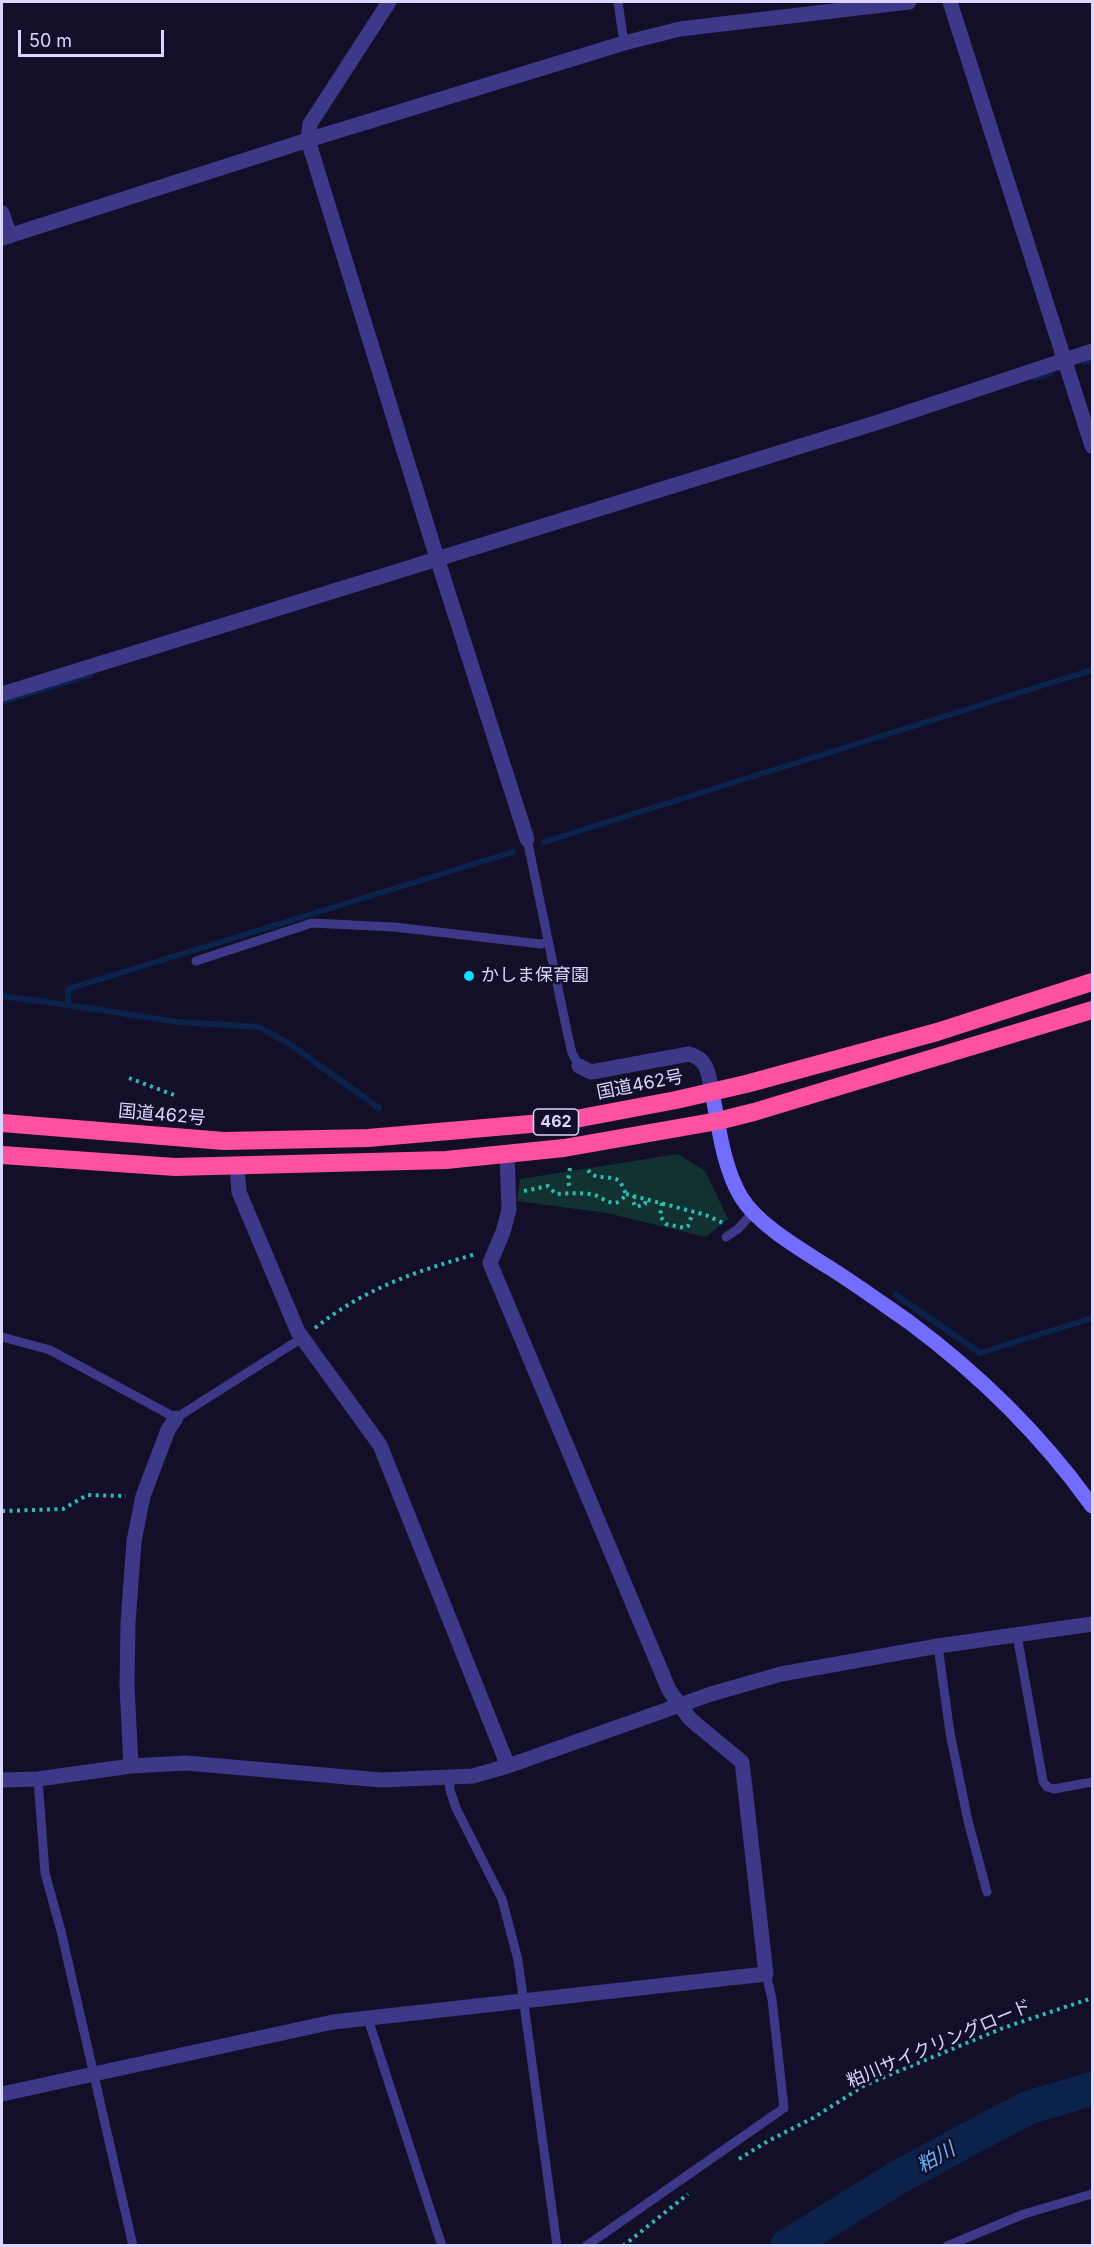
<!DOCTYPE html>
<html>
<head>
<meta charset="utf-8">
<style>
  body { margin:0 }
  #map { position:relative; width:1094px; height:2247px; overflow:hidden; background:#140f28; font-family:Inter,sans-serif }
  canvas { display:block }
  .frame { position:absolute; inset:0; border:3px solid #dbd6ff; pointer-events:none }
  .scale { position:absolute; left:18px; top:30px; width:146px; height:27px; box-sizing:border-box; border:3px solid #dbd6ff; border-top:0; padding-left:8px; font-size:18px; line-height:21px; white-space:nowrap; color:#dbd6ff; -webkit-text-stroke:4px #140f28; paint-order:stroke }
</style>
</head>
<body>
<div id="map">
<canvas width="1094" height="2247"></canvas>
<div class="frame"></div>
<div class="scale">50 m</div>
</div>
<script>
const ctx = document.querySelector('canvas').getContext('2d');
ctx.lineJoin = 'round';
function fillPath(path, color) { ctx.fillStyle = color; ctx.fill(path, 'evenodd'); }
function strokePath(path, color, width, dash) { ctx.strokeStyle = color; ctx.lineWidth = width; ctx.lineCap = dash ? 'butt' : 'round'; ctx.setLineDash(dash || []); ctx.stroke(path); }
function drawText(font, color, halo, rows, align = 'center') {
  ctx.font = font + ' Inter,"Noto Sans JP",sans-serif'; ctx.lineWidth = 5; ctx.setLineDash([]); ctx.textBaseline = 'middle'; ctx.strokeStyle = halo; ctx.fillStyle = color; for (const [text, x, y, turn = 0] of rows) {
    ctx.save(); ctx.translate(x, y); ctx.rotate((+turn || 0) * Math.PI / 180); ctx.textAlign = isNaN(turn) ? turn : align; if (halo) ctx.strokeText(text, 0, 0); ctx.fillText(text, 0, 0); ctx.restore();
  }
}
fillPath(new Path2D(`
  M 678,1154 L 705,1171 L 728,1219 L 706,1237 L 607,1213 L 517,1201 L 520,1179 Z`), '#123231');
strokePath(new Path2D(`
  M 1084,362 L 1092,360
  M 1035,378 L 1051,373
  M 2,702 L 90,675
  M 544,842 L 1092,670
  M 2,996 L 68,1005 L 68,989 L 513,852
  M 68,1005 L 178,1022 L 259,1027 L 291,1045 L 379,1108
  M 896,1295 L 980,1353 L 1092,1318`), '#0b224b', 6);
strokePath(new Path2D(`
  M 787,2246 L 897,2178 L 978,2134 L 1030,2107 L 1092,2089`), '#0b224b', 34);
strokePath(new Path2D(`
  M 129,1078 L 174,1095
  M 570,1168 L 568,1181 L 570,1189
  M 524,1191 L 548,1186 L 556,1194 C 568,1193 579,1193 591,1194 C 604,1196 614,1213 626,1194 L 620,1181 C 606,1173 593,1183 586,1166
  M 626,1194 L 706,1215 L 723,1223
  M 635,1196 L 632,1200 L 636,1207 L 645,1204 L 646,1199
  M 662,1203 L 660,1216 L 666,1224 L 685,1228 L 688,1226 L 693,1212
  M 315,1328 C 365,1288 417,1271 476,1254
  M 2,1511 L 63,1509 L 87,1495 L 126,1496
  M 739,2159 L 768,2141 L 813,2118 L 865,2085 L 1003,2028 L 1092,1998
  M 623,2246 L 688,2194`), '#2dbcb5', 4, [3, 4.5]);
strokePath(new Path2D(`
  M 618,2 L 624,43
  M 527,839 L 568,1036 L 572,1053 L 579,1066
  M 196,961 L 312,923 L 394,927 L 541,944 L 548,942
  M 726,1237 L 738,1229 L 753,1212
  M 2,1337 L 50,1350 L 176,1418 L 302,1338
  M 1017,1635 L 1043,1781 L 1047,1787 L 1054,1789 L 1092,1782
  M 938,1646 L 950,1733 L 968,1821 L 987,1892
  M 449,1777 L 450,1790 L 456,1808 L 502,1899 L 518,1960 L 557,2246
  M 38,1779 L 45,1873 L 61,1931 L 133,2246
  M 368,2019 L 442,2246
  M 586,2246 L 784,2108 L 772,1999 L 766,1974
  M 947,2246 L 1024,2214 L 1092,2194`), '#3d3988', 9);
strokePath(new Path2D(`
  M 389,2 L 310,124 L 308,140 L 437,558 L 527,839
  M 950,2 L 1092,446
  M 2,213 L 10,236
  M 2,238 L 308,140 L 624,43 L 680,29 L 909,2
  M 2,694 L 885,420 L 1092,351
  M 579,1066 L 591,1072 L 689,1054 C 709,1060 708,1074 712,1092
  M 237,1165 L 239,1192 L 298,1332 L 380,1445 L 508,1766
  M 131,1766 L 127,1686 L 128,1623 L 134,1541 L 143,1496 L 168,1430 L 176,1418
  M 2,1780 L 38,1779 L 131,1766 L 186,1763 L 381,1780 L 473,1776 L 508,1766 L 711,1694 L 781,1674 L 938,1646 L 1092,1624
  M 2,2094 L 333,2022 L 766,1974 L 742,1762 L 690,1719 L 669,1690 L 490,1263 L 503,1232 L 509,1210 L 507,1154`), '#3d3988', 15);
strokePath(new Path2D(`
  M 712,1092 C 719,1127 723,1167 741,1197 C 759,1226 802,1250 830,1268 C 857,1285 883,1304 909,1322 C 979,1374 1042,1436 1092,1506`), '#736dff', 15);
strokePath(new Path2D(`
  M 2,1123 L 224,1141 L 368,1138 L 565,1121 L 676,1100 L 746,1084 L 937,1032 L 1092,982
  M 2,1155 L 175,1167 L 446,1160 L 564,1148 L 718,1121 L 754,1112 L 1092,1010`), '#ff51a2', 18);
for (const [x, y, r, color] of [
  [469,976,6,"#02e2ff"]
]) { const dot = new Path2D(); dot.arc(x, y, r, 0, 2 * Math.PI); ctx.fillStyle = color; ctx.fill(dot); strokePath(dot, '#140f28', 2); }
for (const [x, y, w] of [
  [556,1122,45]
]) { const box = new Path2D(); box.roundRect(x - w / 2, y - 13, w, 26, 4.5); ctx.fillStyle = '#140f28'; ctx.fill(box); strokePath(box, '#dbd6ff', 1.5); }
drawText('bold 16px', '#dbd6ff', null, [
  ["462",556,1122]
]);
drawText('18px', '#dbd6ff', '#140f28', [
  ["かしま保育園",481,976]
], 'left');
drawText('18px', '#dbd6ff', '#140f28', [
  ["国道462号",640,1085,-11],
  ["国道462号",162,1115,5],
  ["粕川サイクリングロード",939,2044,-23]
]);
drawText('italic 20px', '#64b5ff', '#140f28', [
  ["粕川",936,2158,-30]
]);
</script>
</body>
</html>
